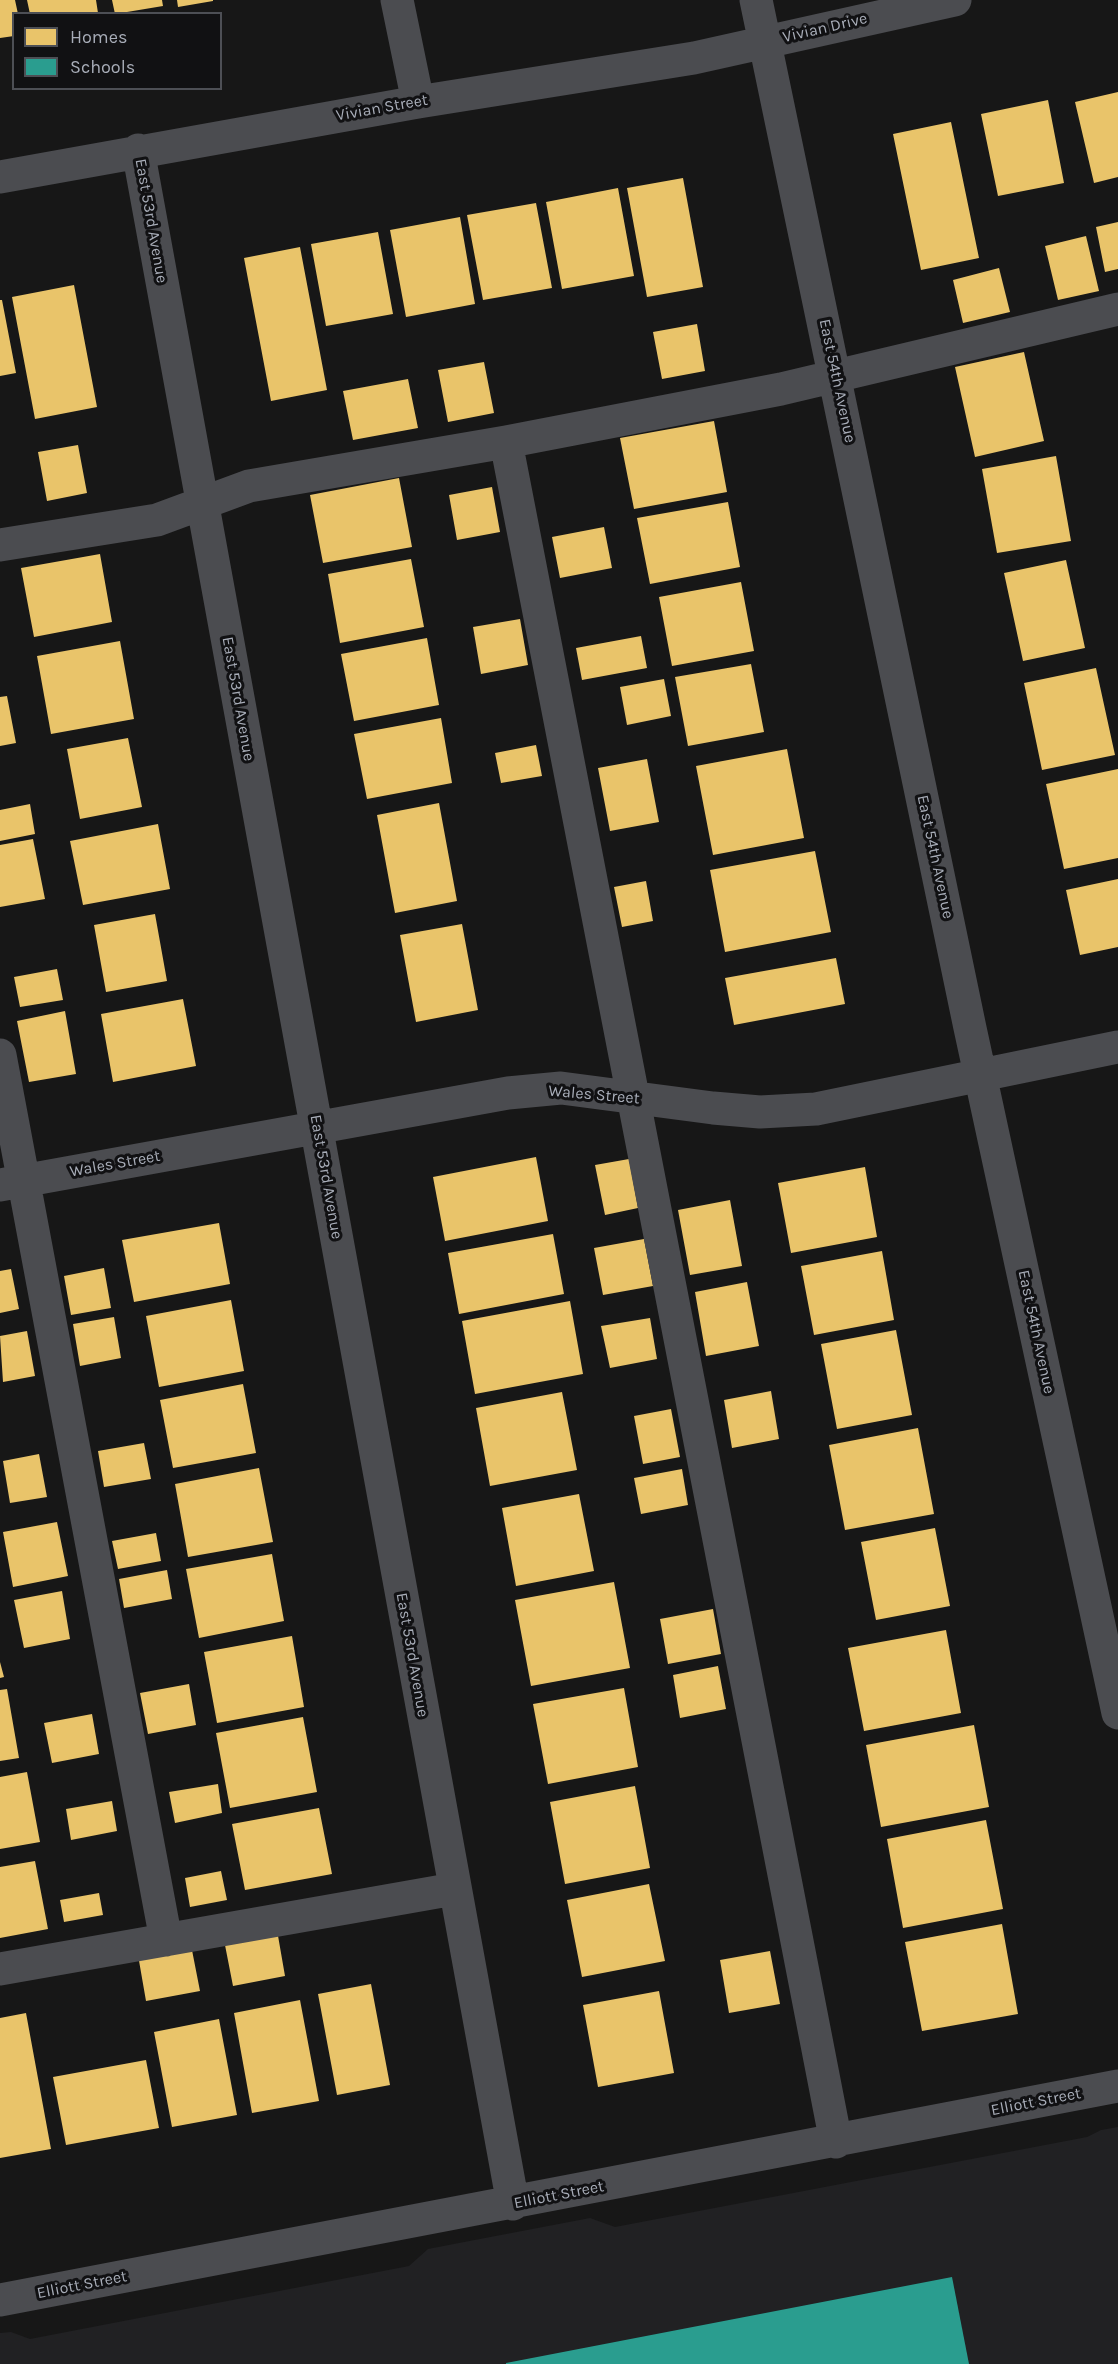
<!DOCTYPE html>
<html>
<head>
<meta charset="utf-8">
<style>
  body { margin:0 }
  #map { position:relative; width:1118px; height:2364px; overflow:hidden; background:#171717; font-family:Karla,sans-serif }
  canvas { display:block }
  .legend { position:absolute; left:12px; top:12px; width:210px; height:78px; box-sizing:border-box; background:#111113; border:2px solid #4d4f55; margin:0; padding:8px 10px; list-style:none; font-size:18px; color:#a8adb8 }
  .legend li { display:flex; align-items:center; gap:12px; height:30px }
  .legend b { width:30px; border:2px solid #4d4f55 }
</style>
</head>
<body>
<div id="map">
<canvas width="1118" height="2364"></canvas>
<ul class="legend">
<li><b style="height:16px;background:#e9c46a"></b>Homes</li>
<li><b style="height:16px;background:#2a9d8f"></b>Schools</li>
</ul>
</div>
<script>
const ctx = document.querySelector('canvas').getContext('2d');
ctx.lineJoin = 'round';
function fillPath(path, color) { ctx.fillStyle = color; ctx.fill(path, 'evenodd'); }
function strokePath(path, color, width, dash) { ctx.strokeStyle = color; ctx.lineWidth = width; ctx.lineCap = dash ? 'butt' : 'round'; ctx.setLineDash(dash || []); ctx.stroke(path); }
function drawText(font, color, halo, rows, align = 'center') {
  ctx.font = font + ' Karla,sans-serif'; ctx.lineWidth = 6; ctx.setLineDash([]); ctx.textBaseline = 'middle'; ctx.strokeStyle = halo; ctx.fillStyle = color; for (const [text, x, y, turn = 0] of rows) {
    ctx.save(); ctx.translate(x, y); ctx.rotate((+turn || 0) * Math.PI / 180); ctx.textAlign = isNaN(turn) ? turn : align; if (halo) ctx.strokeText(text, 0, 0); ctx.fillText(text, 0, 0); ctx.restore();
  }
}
fillPath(new Path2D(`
  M 1118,2127 L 1118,2364 L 0,2364 L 0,2333 L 11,2332 L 30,2339 L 409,2266 L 428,2249 L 459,2243 L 590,2218 L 615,2227 L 1087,2137 L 1101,2130 Z`), '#212123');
fillPath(new Path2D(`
  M 0,0 L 15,0 L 18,14 L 14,14 L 14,36 L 0,38 Z
  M 27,0 L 96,0 L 98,13 L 30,14 Z
  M 112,0 L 162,0 L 163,6 L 115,14 Z
  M 177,0 L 213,0 L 213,1 L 178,7 Z
  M 1118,92 L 1118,177 L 1094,183 L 1075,102 Z
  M 1048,100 L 1064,183 L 998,196 L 981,114 Z
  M 951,122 L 979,258 L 921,270 L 893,134 Z
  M 683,178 L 703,287 L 647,297 L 627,188 Z
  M 618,188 L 634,276 L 562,289 L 546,202 Z
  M 536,203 L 552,288 L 483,300 L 467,215 Z
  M 460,217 L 475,304 L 406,317 L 390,230 Z
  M 1118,222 L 1118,269 L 1105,272 L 1096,227 Z
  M 378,232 L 393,314 L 326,326 L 311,244 Z
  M 1086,236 L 1099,291 L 1058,300 L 1045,246 Z
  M 300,247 L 327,390 L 271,401 L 244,258 Z
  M 999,268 L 1010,312 L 963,323 L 953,280 Z
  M 74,285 L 97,407 L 35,419 L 12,297 Z
  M 0,300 L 2,300 L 16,373 L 0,376 Z
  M 697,324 L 705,371 L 662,379 L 653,332 Z
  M 1024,352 L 1044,441 L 975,457 L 955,367 Z
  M 484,362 L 494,413 L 448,422 L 438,370 Z
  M 408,379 L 418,428 L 353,440 L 343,391 Z
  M 714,421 L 727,492 L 634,509 L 620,438 Z
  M 78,445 L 87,493 L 47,501 L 38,452 Z
  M 1056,456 L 1071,541 L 997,553 L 982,469 Z
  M 399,478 L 412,547 L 323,563 L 310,495 Z
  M 492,487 L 500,532 L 457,540 L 449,495 Z
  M 728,502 L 740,567 L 650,584 L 637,518 Z
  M 604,527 L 612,568 L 560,578 L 552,537 Z
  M 100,554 L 112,622 L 34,637 L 21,568 Z
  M 411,559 L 424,627 L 340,643 L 328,574 Z
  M 1066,560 L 1085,648 L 1023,661 L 1004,573 Z
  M 741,582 L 754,651 L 672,666 L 659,597 Z
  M 520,619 L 528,665 L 481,674 L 473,627 Z
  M 641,636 L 647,668 L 582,680 L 576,648 Z
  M 427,638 L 439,705 L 354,721 L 341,654 Z
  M 120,641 L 134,719 L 51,734 L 37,656 Z
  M 751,664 L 764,732 L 688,746 L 675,677 Z
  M 1096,668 L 1115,755 L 1042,770 L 1024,683 Z
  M 664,679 L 671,716 L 627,725 L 620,687 Z
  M 7,696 L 16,743 L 0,746 L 0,697 Z
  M 441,718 L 452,783 L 367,799 L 354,734 Z
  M 128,738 L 142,807 L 80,819 L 67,749 Z
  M 536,745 L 542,776 L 501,783 L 495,753 Z
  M 787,749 L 804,838 L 713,855 L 696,766 Z
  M 647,759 L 659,822 L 610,831 L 598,768 Z
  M 1118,769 L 1118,858 L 1064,869 L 1046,784 Z
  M 439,803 L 457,901 L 395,913 L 377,815 Z
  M 30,804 L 35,834 L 0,841 L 0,810 Z
  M 158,824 L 170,889 L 83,905 L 70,841 Z
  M 33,839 L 45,899 L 0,907 L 0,845 Z
  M 815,851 L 831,932 L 725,952 L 710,870 Z
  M 1118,879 L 1118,947 L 1080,955 L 1066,890 Z
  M 646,881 L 653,921 L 622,927 L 614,887 Z
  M 155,914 L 167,981 L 106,992 L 94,925 Z
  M 462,924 L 478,1010 L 416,1022 L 400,935 Z
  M 836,958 L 845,1004 L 734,1025 L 725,978 Z
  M 57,969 L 63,1000 L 20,1007 L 14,977 Z
  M 183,999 L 196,1066 L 113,1082 L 101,1014 Z
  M 65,1011 L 76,1074 L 29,1082 L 17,1021 Z
  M 536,1157 L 548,1221 L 445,1241 L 433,1177 Z
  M 629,1159 L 638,1208 L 605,1215 L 595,1165 Z
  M 865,1167 L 877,1237 L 791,1253 L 778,1183 Z
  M 730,1200 L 742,1266 L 690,1275 L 678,1210 Z
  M 219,1223 L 230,1284 L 134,1302 L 122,1240 Z
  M 553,1234 L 564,1294 L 459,1314 L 448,1253 Z
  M 644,1239 L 653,1286 L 603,1295 L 594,1248 Z
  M 882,1251 L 894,1320 L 814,1335 L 801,1266 Z
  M 104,1268 L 111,1308 L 71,1315 L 64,1276 Z
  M 11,1269 L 19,1309 L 0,1313 L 0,1271 Z
  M 747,1282 L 759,1346 L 706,1356 L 695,1292 Z
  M 231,1300 L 244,1371 L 159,1387 L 146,1316 Z
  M 570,1301 L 583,1374 L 475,1394 L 462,1321 Z
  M 114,1317 L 121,1358 L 80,1366 L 73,1324 Z
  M 650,1318 L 657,1359 L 610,1368 L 601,1326 Z
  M 896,1330 L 912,1415 L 837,1429 L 821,1344 Z
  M 27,1331 L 35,1376 L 3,1382 L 0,1336 Z
  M 243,1384 L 256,1453 L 173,1468 L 160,1400 Z
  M 771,1391 L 779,1439 L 732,1448 L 724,1400 Z
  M 562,1392 L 577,1470 L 490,1486 L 476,1408 Z
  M 671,1409 L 680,1457 L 643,1464 L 634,1416 Z
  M 918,1428 L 934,1514 L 845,1530 L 829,1445 Z
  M 144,1443 L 151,1479 L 104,1487 L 98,1451 Z
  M 39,1454 L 47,1497 L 10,1503 L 3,1461 Z
  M 259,1468 L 273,1542 L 188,1557 L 175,1484 Z
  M 682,1469 L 688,1505 L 641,1514 L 634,1478 Z
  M 579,1494 L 594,1571 L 516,1586 L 502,1508 Z
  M 57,1522 L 68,1576 L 13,1587 L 3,1532 Z
  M 935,1528 L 950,1606 L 876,1620 L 861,1542 Z
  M 156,1533 L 161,1561 L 118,1569 L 112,1541 Z
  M 272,1554 L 284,1621 L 199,1638 L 186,1569 Z
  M 167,1570 L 172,1599 L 124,1608 L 119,1579 Z
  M 614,1582 L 630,1668 L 531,1686 L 515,1600 Z
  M 62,1591 L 70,1639 L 24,1648 L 14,1600 Z
  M 713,1609 L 721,1654 L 668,1664 L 660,1619 Z
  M 946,1630 L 961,1713 L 864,1731 L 848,1648 Z
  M 292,1636 L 304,1707 L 217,1723 L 204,1652 Z
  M 0,1662 L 4,1677 L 0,1678 Z
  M 718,1666 L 726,1709 L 680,1718 L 673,1675 Z
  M 189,1684 L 196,1725 L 148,1734 L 140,1693 Z
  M 624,1688 L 638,1767 L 548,1784 L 533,1704 Z
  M 7,1689 L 19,1758 L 0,1761 L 0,1690 Z
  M 92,1714 L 99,1754 L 52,1763 L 44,1723 Z
  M 303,1717 L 317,1792 L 230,1808 L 216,1733 Z
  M 974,1725 L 989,1807 L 881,1827 L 866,1745 Z
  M 27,1772 L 40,1842 L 0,1849 L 0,1777 Z
  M 218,1784 L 222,1813 L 175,1823 L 169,1792 Z
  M 635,1786 L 650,1868 L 565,1884 L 550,1802 Z
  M 112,1801 L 117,1831 L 71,1840 L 66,1809 Z
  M 319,1808 L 332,1874 L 245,1890 L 232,1824 Z
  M 986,1820 L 1003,1909 L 903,1928 L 887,1839 Z
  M 35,1861 L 48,1929 L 0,1938 L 0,1867 Z
  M 221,1871 L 227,1900 L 190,1907 L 185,1878 Z
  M 649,1884 L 665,1961 L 582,1977 L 567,1900 Z
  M 99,1893 L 103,1915 L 64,1922 L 60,1900 Z
  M 1002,1924 L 1018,2014 L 922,2031 L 905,1942 Z
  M 277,1930 L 285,1976 L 233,1986 L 224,1940 Z
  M 191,1945 L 200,1991 L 146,2001 L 138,1955 Z
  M 770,1951 L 780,2004 L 729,2013 L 720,1960 Z
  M 371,1984 L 390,2085 L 337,2095 L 318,1994 Z
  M 659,1991 L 674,2073 L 598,2087 L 583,2005 Z
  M 300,2000 L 319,2101 L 252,2113 L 234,2013 Z
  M 26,2013 L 51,2149 L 0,2158 L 0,2018 Z
  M 219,2019 L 237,2115 L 172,2127 L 154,2032 Z
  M 146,2060 L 159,2128 L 66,2145 L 53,2077 Z`), '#e9c46a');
fillPath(new Path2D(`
  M 952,2277 L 969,2364 L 506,2364 L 506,2363 Z`), '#2a9d8f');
strokePath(new Path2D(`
  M 397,0 L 418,102
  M 756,0 L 970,1028 L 1118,1713
  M 138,150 L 513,2204
  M 0,177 L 418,102 L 694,58 L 955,0
  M 506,442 L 836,2142
  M 0,545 L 157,520 L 249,486 L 506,442 L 781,389 L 1118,309
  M 0,1055 L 166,1940
  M 0,1185 L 508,1093 L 561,1088 L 713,1108 L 760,1112 L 816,1109 L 1118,1047
  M 0,1969 L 454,1889
  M 0,2300 L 1118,2086`), '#4b4c50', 33);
drawText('16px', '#a8adb8', '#111113', [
  ["Vivian Drive",825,28,-13],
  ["Vivian Street",382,108,-10],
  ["East 53rd Avenue",151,221,80],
  ["East 54th Avenue",837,381,78],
  ["East 53rd Avenue",238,699,80],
  ["East 54th Avenue",935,857,78],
  ["Wales Street",594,1095,5],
  ["Wales Street",115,1164,-10],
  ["East 53rd Avenue",326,1177,80],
  ["East 54th Avenue",1036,1332,78],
  ["East 53rd Avenue",412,1655,80],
  ["Elliott Street",1036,2102,-11],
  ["Elliott Street",559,2195,-11],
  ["Elliott Street",82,2285,-11]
]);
</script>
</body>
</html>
